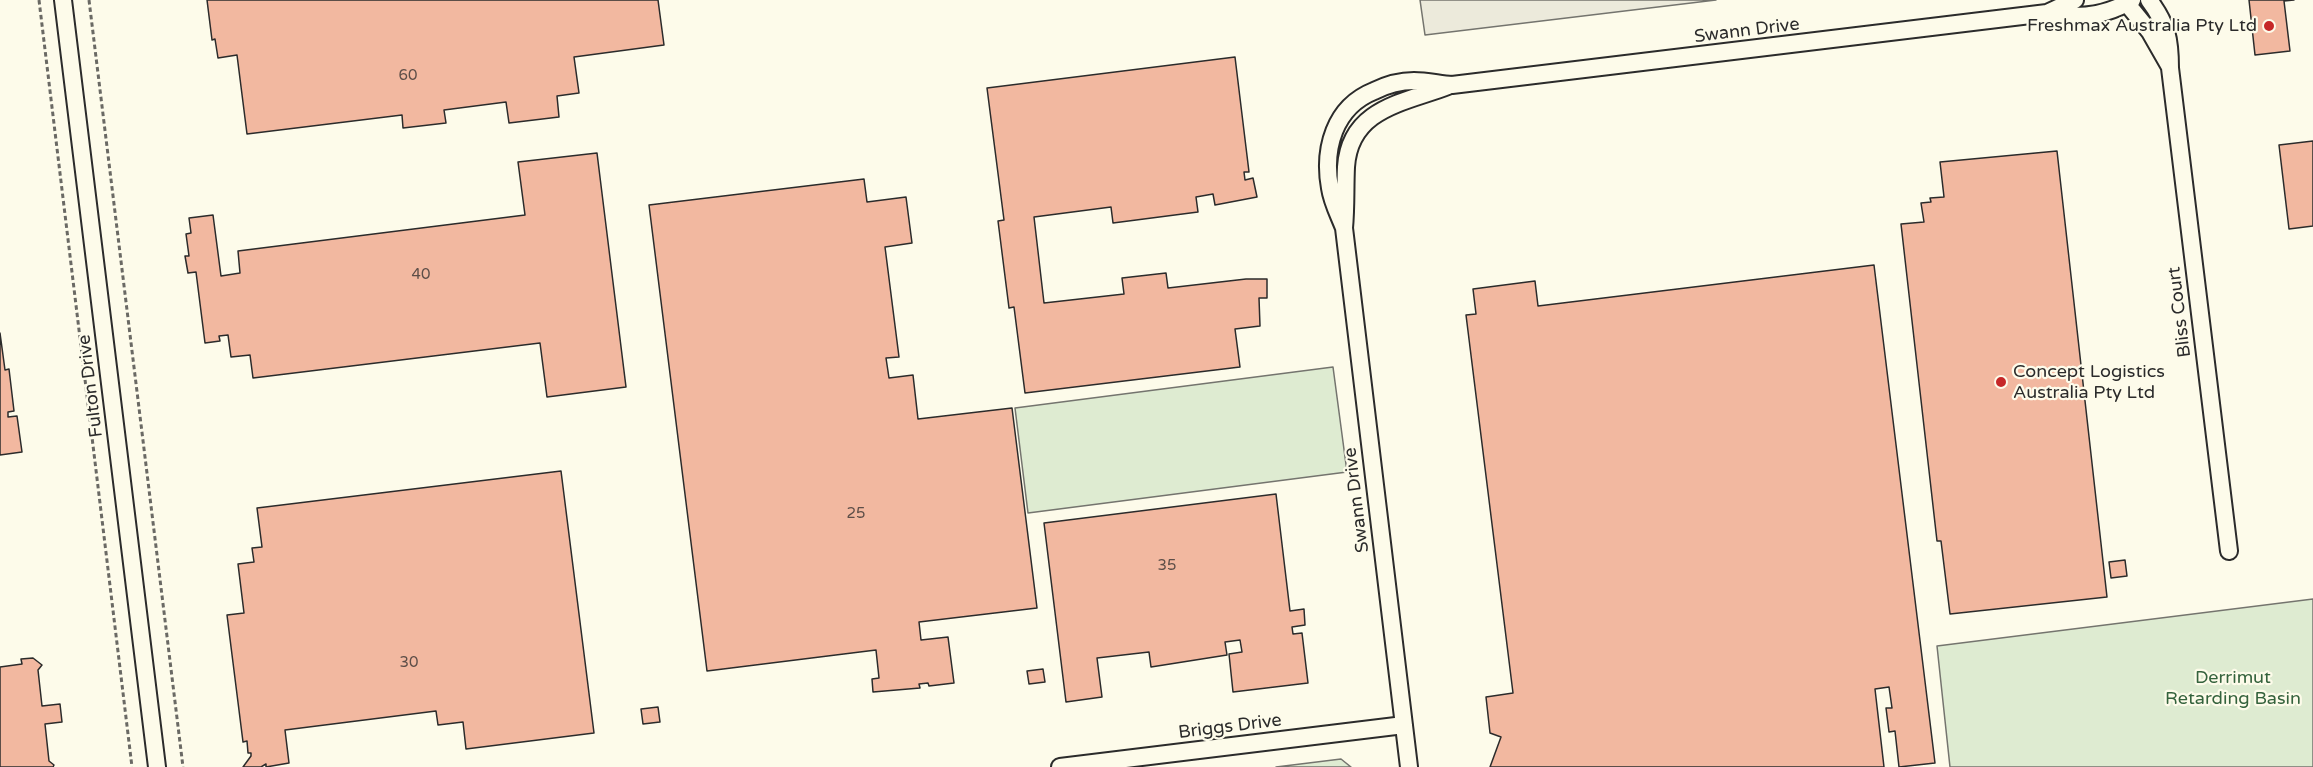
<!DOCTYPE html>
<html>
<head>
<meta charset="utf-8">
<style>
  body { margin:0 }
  canvas { display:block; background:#fdfbea }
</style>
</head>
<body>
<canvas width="2313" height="767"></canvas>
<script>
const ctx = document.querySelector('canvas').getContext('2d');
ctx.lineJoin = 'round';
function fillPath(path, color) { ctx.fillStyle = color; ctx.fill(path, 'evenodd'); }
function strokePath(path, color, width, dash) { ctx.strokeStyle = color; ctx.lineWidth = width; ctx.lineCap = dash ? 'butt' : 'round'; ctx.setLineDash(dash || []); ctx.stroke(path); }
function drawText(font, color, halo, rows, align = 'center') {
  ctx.font = font + ' "Varela Round",sans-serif'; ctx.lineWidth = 4.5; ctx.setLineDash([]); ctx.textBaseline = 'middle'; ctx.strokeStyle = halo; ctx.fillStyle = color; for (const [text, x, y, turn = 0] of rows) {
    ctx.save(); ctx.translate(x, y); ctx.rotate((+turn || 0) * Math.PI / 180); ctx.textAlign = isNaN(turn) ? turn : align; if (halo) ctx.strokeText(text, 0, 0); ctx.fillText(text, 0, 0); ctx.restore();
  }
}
const green = new Path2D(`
  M 1333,367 L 1347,472 L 1028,513 L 1015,408 Z
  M 2313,599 L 2313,767 L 1950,767 L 1937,646 Z
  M 1341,759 L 1351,767 L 1276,767 Z`);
fillPath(green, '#deebd1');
strokePath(green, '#74746e', 1.5);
const parking = new Path2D(`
  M 1420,0 L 1716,0 L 1425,35 Z`);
fillPath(parking, '#eceadb');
strokePath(parking, '#74746e', 1.5);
const building = new Path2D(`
  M 207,0 L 658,0 L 664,45 L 574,57 L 579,93 L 557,96 L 559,117 L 509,123 L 506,102 L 444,110 L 446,123 L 403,128 L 402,115 L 247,134 L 237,55 L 218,58 L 215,39 L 212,40 Z
  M 2249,0 L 2294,0 L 2284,1 L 2290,51 L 2255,55 Z
  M 1235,57 L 1249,172 L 1244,172 L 1245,180 L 1253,178 L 1257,197 L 1215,205 L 1213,194 L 1196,197 L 1198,212 L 1113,223 L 1111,207 L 1034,217 L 1044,303 L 1124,294 L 1122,278 L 1166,273 L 1168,288 L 1246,279 L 1267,279 L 1267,298 L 1259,298 L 1260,326 L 1235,329 L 1240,367 L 1025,393 L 1014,307 L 1009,308 L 998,221 L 1004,220 L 987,88 Z
  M 2313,141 L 2313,226 L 2289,229 L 2279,145 Z
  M 2057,151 L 2107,597 L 1950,614 L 1941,541 L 1937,541 L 1901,224 L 1924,222 L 1921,203 L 1931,202 L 1930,198 L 1944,197 L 1940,162 Z
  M 597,153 L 626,387 L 547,397 L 540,343 L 253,378 L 250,355 L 231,357 L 228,335 L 219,336 L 220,341 L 205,343 L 196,272 L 188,273 L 185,256 L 189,256 L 186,234 L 191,233 L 189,218 L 213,215 L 221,276 L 240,273 L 238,251 L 525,215 L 518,162 Z
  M 864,179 L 867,202 L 906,197 L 912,243 L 885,247 L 899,357 L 886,358 L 889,378 L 913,375 L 918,419 L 1012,408 L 1037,608 L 919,622 L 921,640 L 948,637 L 954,683 L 929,686 L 928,683 L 919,684 L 920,688 L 873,692 L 872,679 L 879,678 L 876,650 L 707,671 L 649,205 Z
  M 1874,265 L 1935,763 L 1899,767 L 1895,731 L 1889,732 L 1886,708 L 1892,708 L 1889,687 L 1875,689 L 1884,767 L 1490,767 L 1501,737 L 1490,733 L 1486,697 L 1513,693 L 1466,315 L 1476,314 L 1473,289 L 1535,281 L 1538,306 Z
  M 0,333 L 5,370 L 9,369 L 14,411 L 8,412 L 8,417 L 17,416 L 22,452 L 0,455 Z
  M 561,471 L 594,733 L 466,749 L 463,722 L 438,725 L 436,711 L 285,730 L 289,763 L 266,767 L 266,764 L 261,767 L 243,767 L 251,756 L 251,753 L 248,753 L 247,741 L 243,742 L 227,615 L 244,613 L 238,564 L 254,562 L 252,548 L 262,547 L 257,508 Z
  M 1276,494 L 1290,611 L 1304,609 L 1305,625 L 1292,627 L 1293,634 L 1302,633 L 1308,683 L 1233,692 L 1229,654 L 1242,652 L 1240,640 L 1225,642 L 1227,655 L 1151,667 L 1149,652 L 1097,658 L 1102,697 L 1066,702 L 1044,523 Z
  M 2125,560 L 2127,576 L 2111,578 L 2109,562 Z
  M 33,658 L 42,665 L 38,670 L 42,706 L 60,704 L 62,722 L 45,724 L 49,761 L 54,765 L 53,767 L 0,767 L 0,667 L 22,664 L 21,659 Z
  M 1043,669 L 1045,682 L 1029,684 L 1027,671 Z
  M 658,707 L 660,722 L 643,724 L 641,709 Z`);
fillPath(building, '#f2b8a0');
strokePath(building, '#2b2b2b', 1.5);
const street = new Path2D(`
  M 63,0 L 157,767
  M 2124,0 L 2150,32 L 2170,67
  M 2149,0 C 2167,24 2170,39 2170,68 L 2229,551
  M 2047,13 L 2075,0
  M 1344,228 C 1339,215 1332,202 1330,188 C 1323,149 1334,107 1374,91 C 1386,85 1400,81 1414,81 C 1427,81 1439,84 1452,85 L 2047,13 C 2077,19 2105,17 2132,0
  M 1060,767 L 1404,725
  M 1409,767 L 1344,228 C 1346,207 1345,188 1346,167 C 1350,108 1404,103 1448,86`);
strokePath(street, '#2b2b2b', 20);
strokePath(new Path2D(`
  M 39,0 L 132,767
  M 89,0 L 183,767`), '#6a6964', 3, [4.5, 3]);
strokePath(street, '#fdfbea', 16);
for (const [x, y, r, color] of [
  [2269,26,6,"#c62828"],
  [2001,382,6,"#c62828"]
]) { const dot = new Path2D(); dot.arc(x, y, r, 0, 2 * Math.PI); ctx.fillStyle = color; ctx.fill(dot); strokePath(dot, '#fdfbea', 2); }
drawText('15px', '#5d4e48', null, [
  ["60",408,76],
  ["40",421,275],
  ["25",856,514],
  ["35",1167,566],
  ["30",409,663]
]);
drawText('18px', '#2b2b2b', '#fdfbea', [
  ["Freshmax Australia Pty Ltd",2257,26],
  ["Concept Logistics",2013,372,"left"],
  ["Australia Pty Ltd",2013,393,"left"]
], 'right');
drawText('18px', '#2b2b2b', '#fdfbea', [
  ["Swann Drive",1747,31,-7],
  ["Bliss Court",2180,312,-97],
  ["Fulton Drive",91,386,-97],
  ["Swann Drive",1357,500,-97],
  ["Briggs Drive",1230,727,-7]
]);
drawText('18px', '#34623c', '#fdfbea', [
  ["Derrimut",2233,678],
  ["Retarding Basin",2233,699]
]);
</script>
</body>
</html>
